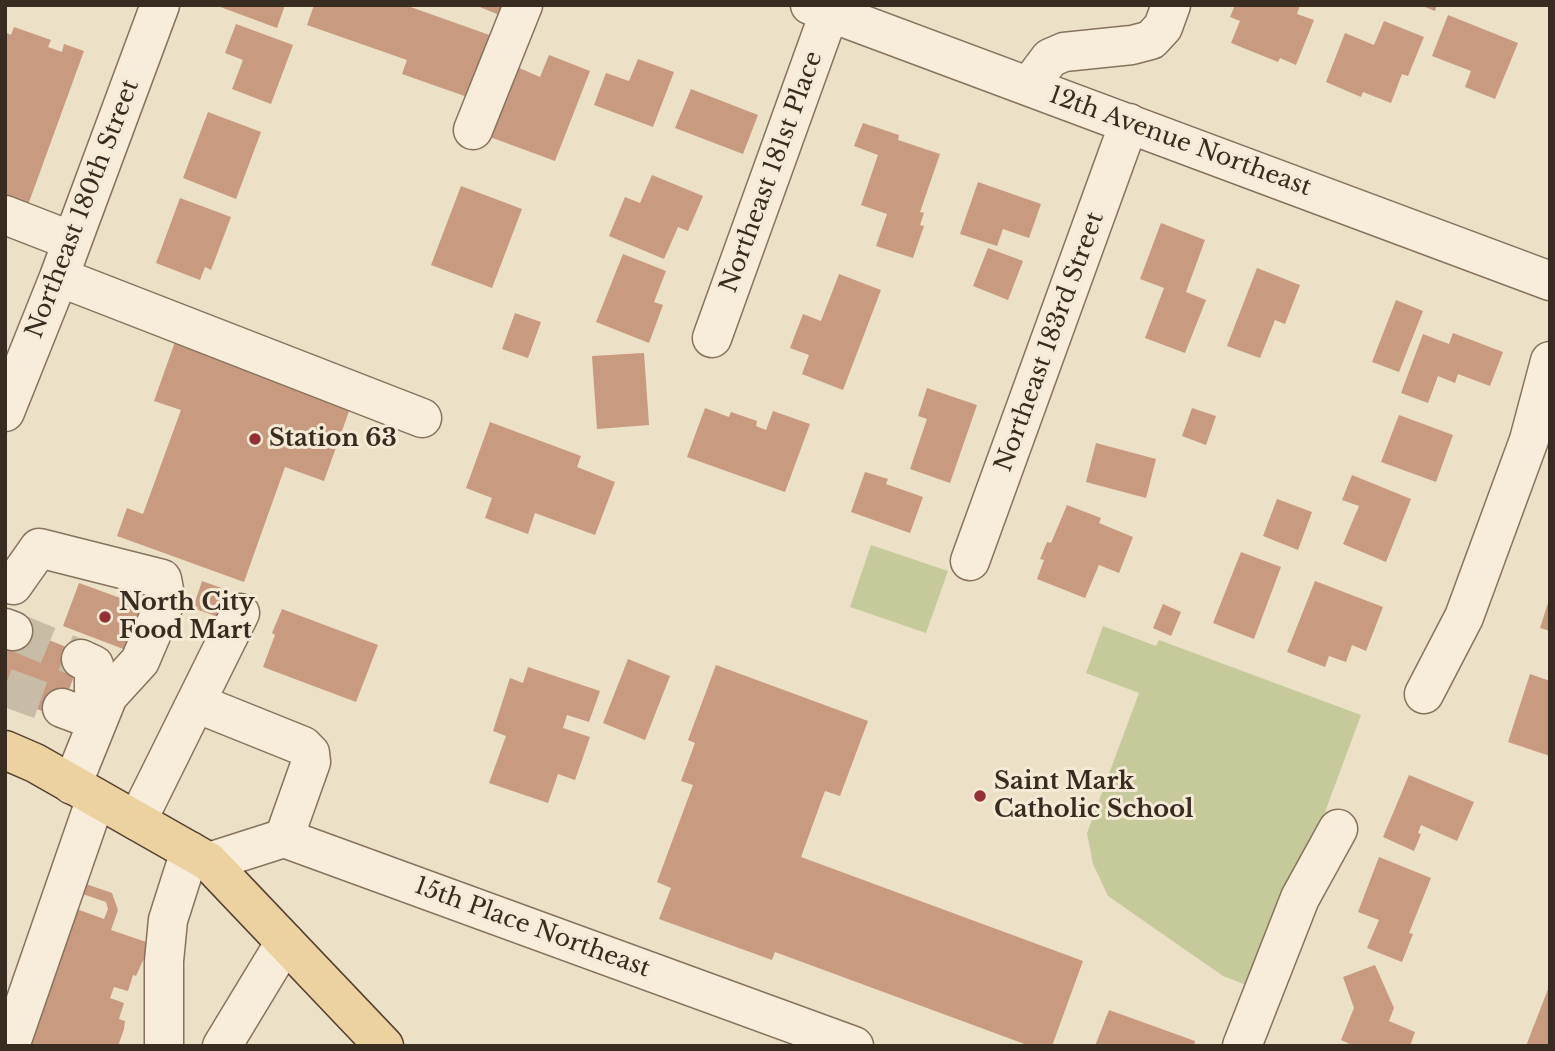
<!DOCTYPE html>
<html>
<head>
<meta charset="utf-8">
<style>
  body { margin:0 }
  #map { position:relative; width:1555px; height:1051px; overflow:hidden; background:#ece0c7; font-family:"Libre Baskerville",serif }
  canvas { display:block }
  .frame { position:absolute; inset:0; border:7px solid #382b20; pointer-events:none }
</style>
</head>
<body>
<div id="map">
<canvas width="1555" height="1051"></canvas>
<div class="frame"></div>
</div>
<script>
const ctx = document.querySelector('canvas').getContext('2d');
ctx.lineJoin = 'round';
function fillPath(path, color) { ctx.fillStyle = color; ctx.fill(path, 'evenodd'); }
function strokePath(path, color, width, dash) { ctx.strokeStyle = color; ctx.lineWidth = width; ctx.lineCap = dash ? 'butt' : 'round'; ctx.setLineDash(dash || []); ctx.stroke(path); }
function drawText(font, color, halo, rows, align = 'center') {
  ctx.font = font + ' "Libre Baskerville",serif'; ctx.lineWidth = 6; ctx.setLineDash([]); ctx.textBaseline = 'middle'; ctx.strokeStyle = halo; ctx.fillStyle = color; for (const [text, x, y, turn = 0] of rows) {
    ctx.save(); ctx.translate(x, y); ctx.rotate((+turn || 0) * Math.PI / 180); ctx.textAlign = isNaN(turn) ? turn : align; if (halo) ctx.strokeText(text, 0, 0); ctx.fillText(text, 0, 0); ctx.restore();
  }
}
fillPath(new Path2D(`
  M 871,545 L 948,571 L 926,633 L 850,607 Z
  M 1103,626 L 1156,646 L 1159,640 L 1361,715 L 1259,990 L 1223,976 L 1108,896 L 1093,864 L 1087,833 L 1139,693 L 1086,673 Z`), '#c6ca9b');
fillPath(new Path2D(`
  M 215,5 L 285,5 L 277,28 Z
  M 314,5 L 405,5 L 495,37 L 473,99 L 402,74 L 407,60 L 307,25 Z
  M 475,5 L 506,5 L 502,16 Z
  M 1235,5 L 1300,5 L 1297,14 L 1314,20 L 1296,65 L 1280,58 L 1278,62 L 1231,43 L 1240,21 L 1230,17 Z
  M 1420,5 L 1437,5 L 1435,11 Z
  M 1448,15 L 1518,43 L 1495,99 L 1465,87 L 1471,71 L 1432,56 Z
  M 1384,21 L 1424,37 L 1408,76 L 1402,74 L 1391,103 L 1363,92 L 1361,97 L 1326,82 L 1345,33 L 1374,45 Z
  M 236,24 L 293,45 L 271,104 L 232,89 L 243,60 L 225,53 Z
  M 14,27 L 51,40 L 48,47 L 62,52 L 64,44 L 84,51 L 28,205 L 5,197 L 5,32 L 11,35 Z
  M 549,55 L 590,71 L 555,161 L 490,137 L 517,67 L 540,77 Z
  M 638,59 L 674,72 L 653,127 L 594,105 L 606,73 L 629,81 Z
  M 691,89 L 758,115 L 743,154 L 675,128 Z
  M 208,112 L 261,132 L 236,199 L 183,178 Z
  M 863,123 L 899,135 L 898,140 L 940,154 L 920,212 L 924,213 L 920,225 L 924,226 L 913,258 L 876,246 L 887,214 L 861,205 L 878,155 L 854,146 Z
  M 652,175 L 703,196 L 688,231 L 678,227 L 664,259 L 609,236 L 625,197 L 640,203 Z
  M 978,182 L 1041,204 L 1029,238 L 1003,229 L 997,246 L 960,234 Z
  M 461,186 L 522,209 L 492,288 L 431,265 Z
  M 180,198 L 231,217 L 211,270 L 205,267 L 200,280 L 156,263 Z
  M 1161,223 L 1205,240 L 1186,292 L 1206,300 L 1185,353 L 1145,338 L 1164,288 L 1140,279 Z
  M 988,248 L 1023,261 L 1008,300 L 973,286 Z
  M 623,254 L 666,271 L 654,302 L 663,305 L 649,343 L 596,322 Z
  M 1257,268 L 1300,285 L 1285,324 L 1275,320 L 1260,358 L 1227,346 Z
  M 839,274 L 881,290 L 843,390 L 802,374 L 809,355 L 790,348 L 803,314 L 821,321 Z
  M 1396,300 L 1423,311 L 1399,372 L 1372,362 Z
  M 515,313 L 541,322 L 528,358 L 502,349 Z
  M 1453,333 L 1503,352 L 1490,386 L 1458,374 L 1455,383 L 1438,376 L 1428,403 L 1401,393 L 1423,334 L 1449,344 Z
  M 176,339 L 352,403 L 324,481 L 285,467 L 244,582 L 117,536 L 127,508 L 143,514 L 181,410 L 154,401 Z
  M 644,353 L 649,425 L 597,429 L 592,356 Z
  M 927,388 L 977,405 L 950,483 L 910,469 L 927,419 L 918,416 Z
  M 705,408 L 729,417 L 731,412 L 757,421 L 756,426 L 766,430 L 773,411 L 810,424 L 785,492 L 687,457 Z
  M 1192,408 L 1216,416 L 1206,445 L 1182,436 Z
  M 1399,415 L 1453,435 L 1436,482 L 1381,462 Z
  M 490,422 L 581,456 L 577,467 L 615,482 L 595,535 L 535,513 L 528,534 L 485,518 L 492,498 L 466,488 Z
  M 1096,443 L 1156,459 L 1146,498 L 1086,482 Z
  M 865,472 L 888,479 L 886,484 L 923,497 L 910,533 L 851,512 Z
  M 1352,475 L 1411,499 L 1386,562 L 1343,544 L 1359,506 L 1342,500 Z
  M 1277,499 L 1312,512 L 1298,550 L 1263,536 Z
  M 1067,505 L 1101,518 L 1099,523 L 1133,537 L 1119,573 L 1099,565 L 1085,598 L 1037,579 L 1044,560 L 1040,559 L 1047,542 L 1051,543 Z
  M 1241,552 L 1281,567 L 1254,639 L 1213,623 Z
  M 202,581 L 230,591 L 221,618 L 193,608 Z
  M 1315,581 L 1383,607 L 1366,651 L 1352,645 L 1346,662 L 1329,656 L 1325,667 L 1287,652 Z
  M 79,583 L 148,608 L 131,652 L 63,626 Z
  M 1549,600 L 1550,600 L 1550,631 L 1540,628 Z
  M 1163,604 L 1181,612 L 1171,636 L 1153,628 Z
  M 282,609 L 378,645 L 356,702 L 263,667 L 275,635 L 272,633 Z
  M 15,626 L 83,654 L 58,717 L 5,697 L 5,651 Z
  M 628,659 L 670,676 L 645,740 L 603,723 Z
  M 716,665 L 868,721 L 840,796 L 825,791 L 801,857 L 1083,961 L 1052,1046 L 1030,1046 L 775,952 L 772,960 L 659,919 L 671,888 L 657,882 L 693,785 L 681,781 L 695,743 L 688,740 Z
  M 528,667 L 600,691 L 589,722 L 567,715 L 563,728 L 590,737 L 575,780 L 558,774 L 548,803 L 489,783 L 506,736 L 493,731 L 510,678 L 523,683 Z
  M 1530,674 L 1550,681 L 1550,756 L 1508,742 Z
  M 1409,775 L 1474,802 L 1457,841 L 1421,825 L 1418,833 L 1421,834 L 1414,851 L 1383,837 Z
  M 1379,857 L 1431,878 L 1409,933 L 1413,934 L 1402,962 L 1367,948 L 1379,920 L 1358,912 Z
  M 80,882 L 112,893 L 118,910 L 111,930 L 152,944 L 148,957 L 145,956 L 136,976 L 133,975 L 128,991 L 114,987 L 110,998 L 124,1003 L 119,1019 L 125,1021 L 124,1029 L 118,1046 L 15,1046 L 63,904 L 104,919 L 108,909 L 106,902 L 77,892 Z
  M 1375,965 L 1394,1008 L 1389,1021 L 1415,1032 L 1410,1046 L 1354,1046 L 1341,1040 L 1354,1008 L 1343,977 Z
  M 1550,984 L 1550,1046 L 1526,1046 Z
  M 1109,1010 L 1195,1041 L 1194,1046 L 1095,1046 Z`), '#c89a7f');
strokePath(new Path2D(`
  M 13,631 L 81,659
  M 5,687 L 62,708`), '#c8bca6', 38, [38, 19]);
const minor = new Path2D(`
  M 810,5 L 1550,281
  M 1029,86 L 1050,58 L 1064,52 L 1132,45 L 1151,40 L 1163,27 L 1171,5
  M 473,130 L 523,5
  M 5,215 L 72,241
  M 59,277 L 422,418
  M 712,338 L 832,5
  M 5,412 L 59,277 L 160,5
  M 970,561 L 1129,123
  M 5,581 L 13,585 L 39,548 L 162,579 L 166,600 L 140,661 L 108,696 L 72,785
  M 5,628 L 13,631
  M 81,659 L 94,665 L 94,691
  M 1424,694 L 1464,617 L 1529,440 L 1550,361
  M 196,703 L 303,746 L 310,753 L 311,762 L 284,838
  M 62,708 L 97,721
  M 137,821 L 240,613
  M 209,862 L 284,838 L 854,1046
  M 10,1046 L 96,798
  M 164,1046 L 164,961 L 168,920 L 190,851
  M 222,1046 L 285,942
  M 1242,1046 L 1300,898 L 1338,829`);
const major = new Path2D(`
  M 5,750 L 35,763 L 209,862 L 384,1046`);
strokePath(minor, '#87725d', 41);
strokePath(major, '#554031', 41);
strokePath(minor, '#f7edda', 38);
strokePath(major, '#edd2a1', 38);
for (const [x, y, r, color] of [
  [255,439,7,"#933035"],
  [105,617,7,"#933035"],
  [980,796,7,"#933035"]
]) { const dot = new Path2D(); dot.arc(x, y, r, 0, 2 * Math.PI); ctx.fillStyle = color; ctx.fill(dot); strokePath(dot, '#f4ead6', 2.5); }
drawText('24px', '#382b20', '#f4ead6', [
  ["12th Avenue Northeast",1180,142,20],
  ["Northeast 181st Place",772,172,-70],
  ["Northeast 180th Street",83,209,-69],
  ["Northeast 183rd Street",1050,342,-70],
  ["15th Place Northeast",532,928,20]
]);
drawText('bold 24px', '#382b20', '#f4ead6', [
  ["Station 63",269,439],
  ["North City",119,603],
  ["Food Mart",119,631],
  ["Saint Mark",994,782],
  ["Catholic School",994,810]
], 'left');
</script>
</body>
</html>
